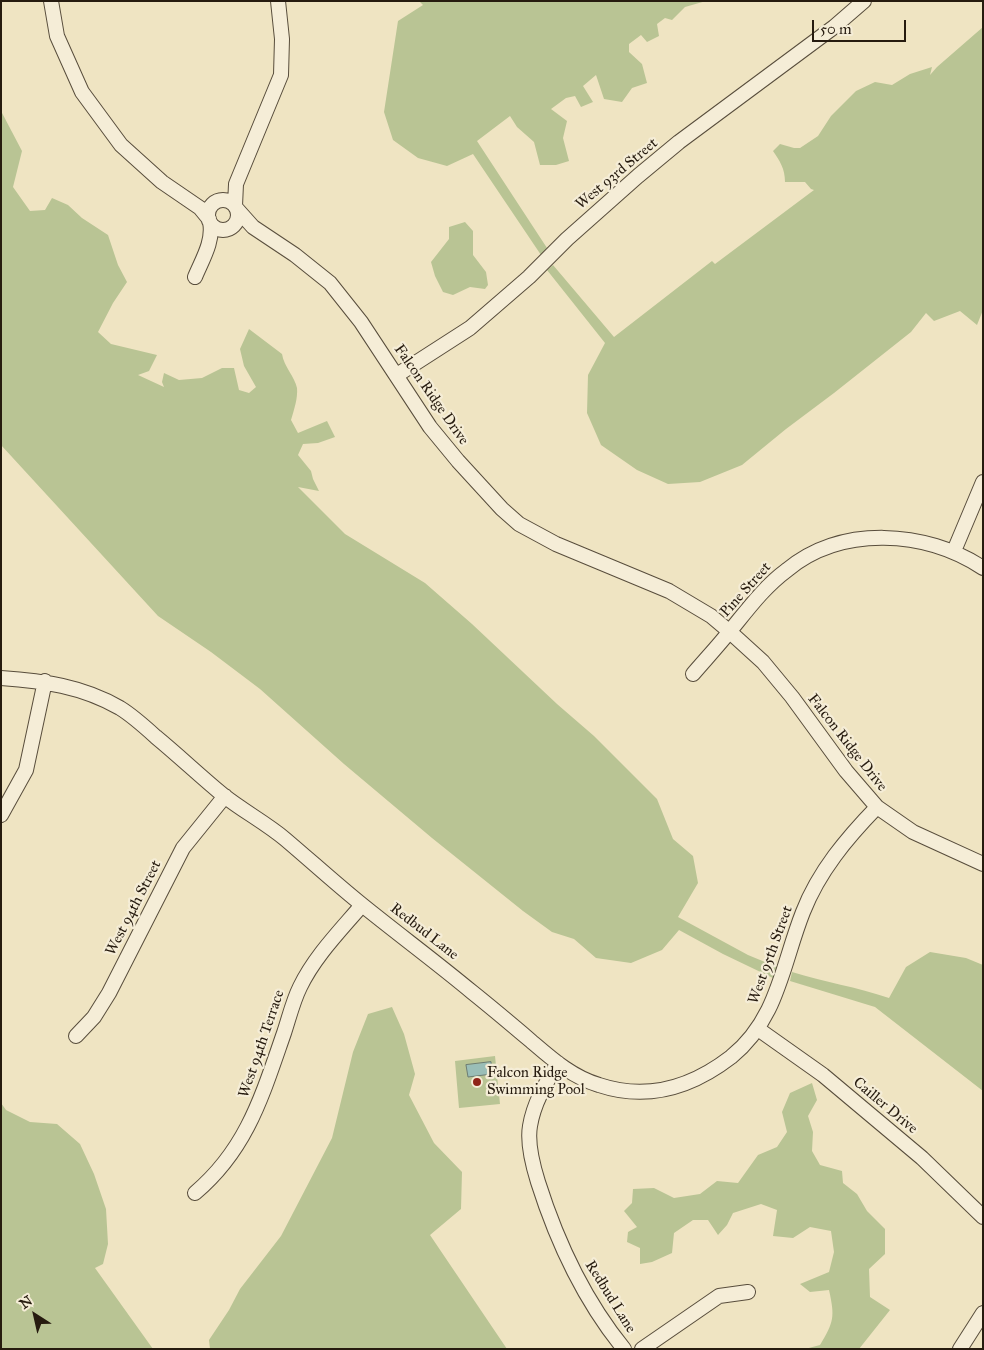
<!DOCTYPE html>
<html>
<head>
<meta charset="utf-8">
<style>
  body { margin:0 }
  #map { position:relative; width:984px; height:1350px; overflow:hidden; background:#efe4c2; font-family:"IM FELL Great Primer",serif }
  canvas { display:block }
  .frame { position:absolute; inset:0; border:2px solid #261b0f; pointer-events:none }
  .north { position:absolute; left:10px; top:1290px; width:50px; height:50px; -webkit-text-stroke:4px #f5edd7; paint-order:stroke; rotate:325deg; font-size:14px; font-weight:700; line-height:20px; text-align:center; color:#261b0f }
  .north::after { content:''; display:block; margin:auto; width:18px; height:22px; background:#261b0f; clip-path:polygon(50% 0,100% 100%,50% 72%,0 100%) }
  .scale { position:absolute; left:812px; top:20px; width:94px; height:22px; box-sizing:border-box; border:2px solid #261b0f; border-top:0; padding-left:6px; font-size:15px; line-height:18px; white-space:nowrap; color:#261b0f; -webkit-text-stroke:4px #f5edd7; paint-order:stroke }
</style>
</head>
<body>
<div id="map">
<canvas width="984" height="1350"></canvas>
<div class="frame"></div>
<div class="north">N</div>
<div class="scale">50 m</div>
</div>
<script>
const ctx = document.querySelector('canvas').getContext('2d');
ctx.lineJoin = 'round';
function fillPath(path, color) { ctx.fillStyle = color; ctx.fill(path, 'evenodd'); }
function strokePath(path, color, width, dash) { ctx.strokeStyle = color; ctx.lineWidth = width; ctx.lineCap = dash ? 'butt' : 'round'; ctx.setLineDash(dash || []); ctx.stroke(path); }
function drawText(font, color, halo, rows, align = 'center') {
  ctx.font = font + ' "IM FELL Great Primer",serif'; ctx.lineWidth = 4.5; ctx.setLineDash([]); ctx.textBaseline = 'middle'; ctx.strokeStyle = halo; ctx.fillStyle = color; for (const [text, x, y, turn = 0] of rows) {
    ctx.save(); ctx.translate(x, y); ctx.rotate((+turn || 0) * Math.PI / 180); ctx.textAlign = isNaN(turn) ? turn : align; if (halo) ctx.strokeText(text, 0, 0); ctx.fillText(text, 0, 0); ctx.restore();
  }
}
fillPath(new Path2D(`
  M 419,1 L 706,1 L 685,7 L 672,20 L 665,18 L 657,24 L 659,36 L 647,42 L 641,35 L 629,44 L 629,52 L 642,64 L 647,83 L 632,88 L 622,102 L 604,99 L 596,75 L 583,86 L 593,102 L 581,107 L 575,96 L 566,98 L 551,109 L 567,121 L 563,138 L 569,161 L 556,165 L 540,165 L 534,142 L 517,127 L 510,116 L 477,141 L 547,248 L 541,255 L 473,154 L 447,166 L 418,158 L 393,140 L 384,112 L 398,21 L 423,5 Z
  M 983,27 L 983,310 L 977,325 L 960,311 L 934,321 L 926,313 L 911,332 L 834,393 L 786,429 L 742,465 L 700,482 L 668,484 L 637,470 L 601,445 L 587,413 L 588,375 L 605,343 L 547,270 L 553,265 L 614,337 L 712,261 L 715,264 L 814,190 L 811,189 L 805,182 L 785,182 C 785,169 780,161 773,151 L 780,144 L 794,148 L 800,148 L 818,136 L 831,116 L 856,91 L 875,82 L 892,85 L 910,74 L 932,67 L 930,75 L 937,67 Z
  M 1,111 L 22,151 L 13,187 L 30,211 L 45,210 L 52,198 L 68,205 L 82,218 L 108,235 L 118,265 L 127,282 L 113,303 L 98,332 L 111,344 L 157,355 L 149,371 L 138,375 L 164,387 L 162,382 L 164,373 L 179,380 L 202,378 L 222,368 L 234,368 L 239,390 L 249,393 L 256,387 L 244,366 L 240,349 L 249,329 L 282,354 C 284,367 295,377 297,388 C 298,398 294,410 291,420 L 298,433 L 327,421 L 335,437 L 318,443 L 303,444 L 298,455 L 311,471 L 313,479 L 319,491 L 298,487 L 345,534 L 425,583 L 472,624 L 557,704 L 594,736 L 657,799 L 673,839 L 693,856 L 698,883 L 678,917 L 748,955 L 777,967 L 773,978 L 723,954 L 679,930 L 662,950 L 631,963 L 596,958 L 574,939 L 552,932 L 523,911 L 432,838 L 344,764 L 260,689 L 211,652 L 158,616 L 1,445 Z
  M 465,222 L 473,231 L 473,255 L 486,272 L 488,285 L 485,289 L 470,287 L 453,295 L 443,292 L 435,276 L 431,262 L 449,239 L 449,227 Z
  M 930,952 L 966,958 L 983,965 L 983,1091 L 875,1007 L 790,981 L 792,972 C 824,982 857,987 889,998 L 906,967 Z
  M 392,1007 L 404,1034 L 415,1074 L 409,1095 L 434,1143 L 462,1172 L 461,1209 L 430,1235 L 507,1349 L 210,1349 L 209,1340 L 229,1310 L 240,1289 L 281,1236 L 332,1138 L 353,1052 L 368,1014 Z
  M 495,1056 L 500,1104 L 459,1108 L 455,1061 Z
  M 812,1083 L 817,1100 L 808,1116 L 813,1132 L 812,1151 L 820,1165 L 842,1171 L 843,1183 L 857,1194 L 867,1211 L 885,1229 L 885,1254 L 869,1269 L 870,1297 L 890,1310 L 859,1349 L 805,1349 L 820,1345 C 834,1322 835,1317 829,1290 L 810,1292 L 800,1284 L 829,1272 L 834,1252 L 831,1231 L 810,1227 L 793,1238 L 773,1236 L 777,1210 L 761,1204 L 733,1213 L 727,1225 L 718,1235 L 708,1220 L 693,1220 L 674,1233 L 672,1253 L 652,1262 L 640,1264 L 640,1248 L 627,1242 L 628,1232 L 637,1227 L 624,1211 L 632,1203 L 633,1189 L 654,1188 L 674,1198 L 700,1194 L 717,1181 L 738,1183 L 758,1155 L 777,1147 L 787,1132 L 782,1112 L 790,1093 Z
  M 1,1103 L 6,1110 L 30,1122 L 57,1124 L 80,1144 L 94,1174 L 106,1209 L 108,1244 L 103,1264 L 95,1268 L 153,1349 L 1,1349 Z`), '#b9c494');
const water = new Path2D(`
  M 491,1062 L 492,1074 L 468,1077 L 466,1065 Z`);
fillPath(water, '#9abeb7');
strokePath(water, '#6c7d74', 1);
const minor = new Path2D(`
  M 51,1 L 57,36 L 82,92 L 121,145 L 162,182 L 200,208 L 209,219
  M208 215a15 15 0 1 1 30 0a15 15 0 1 1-30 0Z
  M 235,206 L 236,184 L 281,75 L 282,39 L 278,1
  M 236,208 L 253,227 L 295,255 L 330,283 L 361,322 L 430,427 L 458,461 L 502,509 L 519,524 L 556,544 L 669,591 L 711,616 L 730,632 L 763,662 L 792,697 L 846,771 L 877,807 L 913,832 L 983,864
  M 195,277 C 202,260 214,241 210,222
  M 397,375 L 470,328 L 529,277 L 567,239 L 638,176 L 679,142 L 834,27 L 864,1
  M 954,551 L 983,482
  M 693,674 C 705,660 718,646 730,631 C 748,609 764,587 787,570 C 842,525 925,530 983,568
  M 1,678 C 43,681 82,686 120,708 C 133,716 145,727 156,737 C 179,756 200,776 223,795 C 243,811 266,823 285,839 C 311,861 335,883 361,904 C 398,934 436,962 472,992 C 492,1008 511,1024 531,1041 C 552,1059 572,1077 599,1085 C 647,1101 692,1087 731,1057 C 778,1019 782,965 803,912 C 819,871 847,838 877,807
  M 1,815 L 26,770 L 45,681
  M 758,1029 L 823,1075 L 922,1158 L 983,1217
  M 76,1036 L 94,1017 L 109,993 L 183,848 L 225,796
  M 558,1063 C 546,1083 534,1102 530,1126 C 527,1143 533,1166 538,1182 C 557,1242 584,1300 624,1349
  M 195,1193 C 247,1149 262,1096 284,1033 C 289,1018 293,1001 300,987 C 315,956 340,931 362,905
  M 642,1349 L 719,1296 L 748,1292
  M 960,1349 L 983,1313`);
strokePath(minor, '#584d3c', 16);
strokePath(minor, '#f5edd7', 14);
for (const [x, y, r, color] of [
  [477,1082,5,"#8f2418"]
]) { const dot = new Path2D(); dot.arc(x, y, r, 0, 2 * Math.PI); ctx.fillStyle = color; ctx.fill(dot); strokePath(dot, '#f5edd7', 2); }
drawText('15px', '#261b0f', '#f5edd7', [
  ["West 93rd Street",617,174,-40],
  ["Falcon Ridge Drive",431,395,55],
  ["Pine Street",746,590,-48],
  ["Falcon Ridge Drive",847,743,52],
  ["West 94th Street",134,908,-63],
  ["Redbud Lane",424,932,38],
  ["West 95th Street",771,955,-70],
  ["West 94th Terrace",262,1044,-71],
  ["Cailler Drive",885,1106,40],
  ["Redbud Lane",610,1297,58]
]);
drawText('15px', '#261b0f', '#f5edd7', [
  ["Falcon Ridge",487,1073],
  ["Swimming Pool",487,1090]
], 'left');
</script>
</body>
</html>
